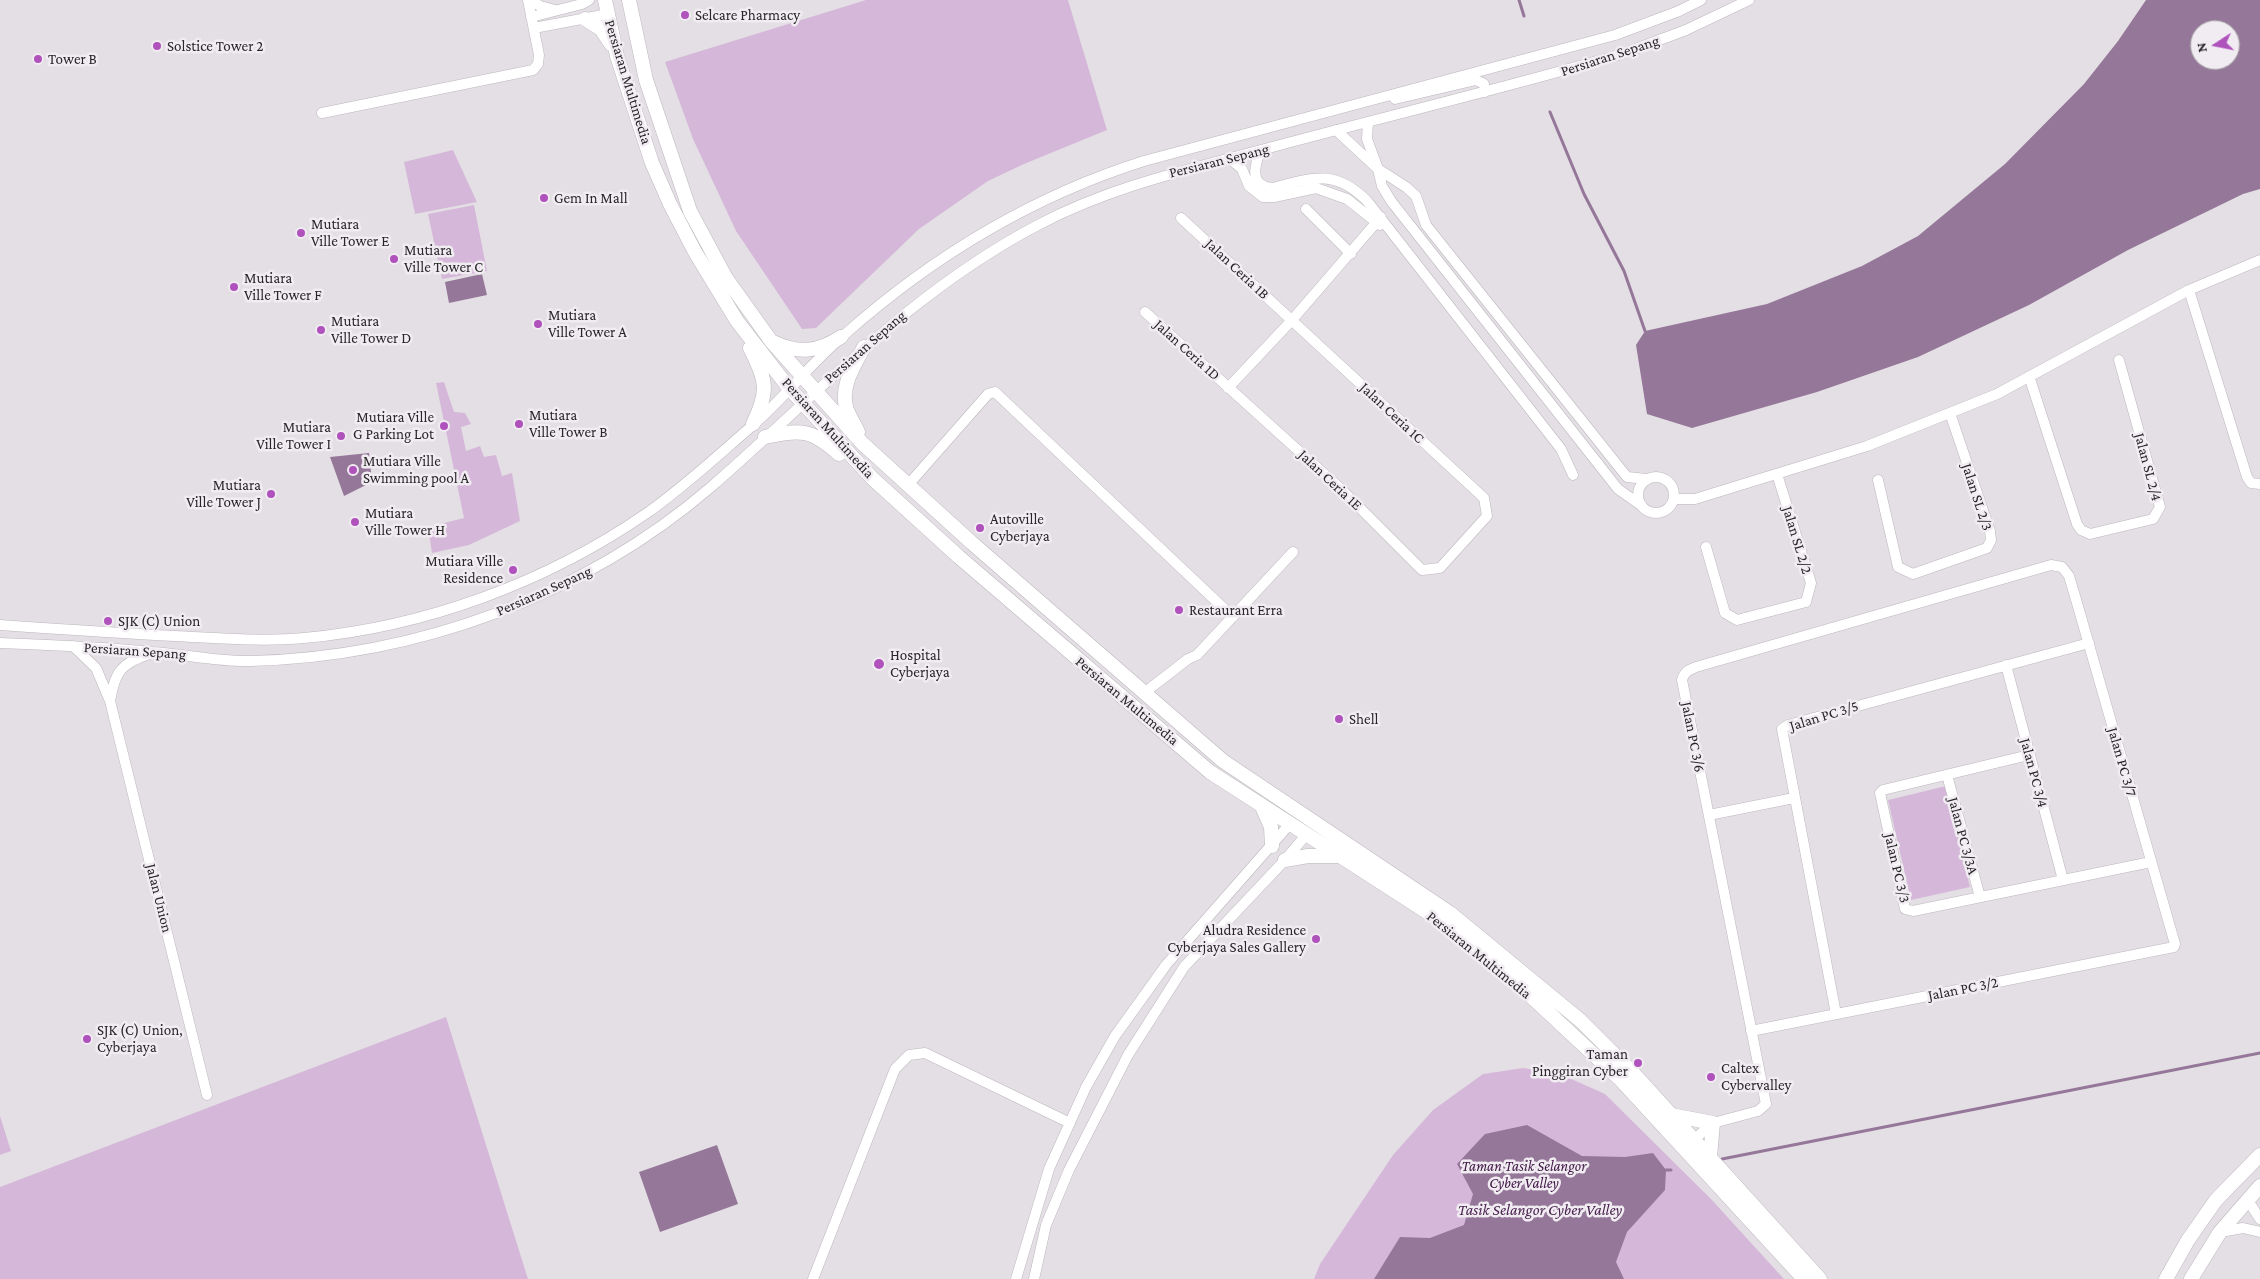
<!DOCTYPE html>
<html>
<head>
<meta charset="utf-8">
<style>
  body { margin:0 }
  #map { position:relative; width:2260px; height:1279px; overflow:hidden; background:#e4dfe4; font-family:"Crimson Pro",serif }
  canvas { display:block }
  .north { position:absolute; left:2190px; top:20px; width:50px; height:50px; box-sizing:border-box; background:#f1ecf2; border:1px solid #a19da1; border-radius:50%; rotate:259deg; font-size:14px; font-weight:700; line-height:20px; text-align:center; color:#282628 }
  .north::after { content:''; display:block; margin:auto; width:18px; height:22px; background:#af52bc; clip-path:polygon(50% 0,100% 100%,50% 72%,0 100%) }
</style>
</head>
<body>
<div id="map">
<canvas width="2260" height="1279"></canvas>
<div class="north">N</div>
</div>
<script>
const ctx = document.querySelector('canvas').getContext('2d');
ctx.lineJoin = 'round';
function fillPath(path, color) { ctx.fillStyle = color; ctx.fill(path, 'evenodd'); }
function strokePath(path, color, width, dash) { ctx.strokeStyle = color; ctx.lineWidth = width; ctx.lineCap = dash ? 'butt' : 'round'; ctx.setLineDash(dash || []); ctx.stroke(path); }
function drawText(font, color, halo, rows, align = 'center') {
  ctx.font = font + ' "Crimson Pro",serif'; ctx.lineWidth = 5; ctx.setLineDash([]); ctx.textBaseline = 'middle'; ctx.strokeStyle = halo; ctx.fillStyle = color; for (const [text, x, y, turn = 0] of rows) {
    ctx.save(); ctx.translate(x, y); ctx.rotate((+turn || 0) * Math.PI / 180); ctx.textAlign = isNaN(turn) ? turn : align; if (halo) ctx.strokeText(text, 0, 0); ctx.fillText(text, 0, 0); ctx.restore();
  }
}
fillPath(new Path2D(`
  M 866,0 L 1068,0 L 1107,130 L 1024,164 L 988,181 L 919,229 L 816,328 L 802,329 L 736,231 L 693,139 L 665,62 Z
  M 453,150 L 477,202 L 415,214 L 404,162 Z
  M 474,205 L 487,271 L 442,279 L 428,214 Z
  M 444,382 L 454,412 L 465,413 L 471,424 L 461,427 L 466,451 L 480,446 L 484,457 L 496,455 L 502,476 L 512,473 L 520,521 L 469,545 L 432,553 L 428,527 L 464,518 L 436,383 Z
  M 1946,786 L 1970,887 L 1911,900 L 1888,800 Z
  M 446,1017 L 528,1279 L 0,1279 L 0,1187 Z
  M 1523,1068 L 1560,1074 L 1605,1094 L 1711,1199 L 1784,1279 L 1314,1279 L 1320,1264 L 1393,1155 L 1433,1110 L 1483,1074 Z
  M 0,1116 L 11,1151 L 0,1155 Z`), '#d5b8d9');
fillPath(new Path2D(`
  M 2146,0 L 2260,0 L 2260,189 L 2243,194 L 2128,250 L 2029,305 L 1918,357 L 1817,392 L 1692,428 L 1647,414 L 1636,345 L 1645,331 L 1767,304 L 1862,266 L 1918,236 L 2005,164 L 2084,84 L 2118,41 ZM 2200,30 L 2230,30 L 2230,60 L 2200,60 Z
  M 482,274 L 487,295 L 449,303 L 445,282 Z
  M 369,453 L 372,482 L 344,496 L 330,457 Z
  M 1527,1125 L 1582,1156 L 1625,1157 L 1653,1153 L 1666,1170 L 1665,1190 L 1627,1232 L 1616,1262 L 1624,1279 L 1374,1279 L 1400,1237 L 1430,1238 L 1464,1225 L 1473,1194 L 1457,1164 L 1485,1134 Z
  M 717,1145 L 738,1204 L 660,1232 L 639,1172 Z`), '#957799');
strokePath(new Path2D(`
  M 1519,0 L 1524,16
  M 1550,112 L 1584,194 L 1624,271 L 1645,331
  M 1722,1159 L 2260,1053
  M 1666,1170 L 1671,1170`), '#957799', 3);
const minor = new Path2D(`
  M 531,0 L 540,6 L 555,10
  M 531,17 L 582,4 L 589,0
  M 534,28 L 608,14
  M 1395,99 L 1476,80 L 1484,84 L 1485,92
  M 322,113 L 533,70 L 538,64 L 539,55 L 528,0
  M 1368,122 L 1367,139 L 1378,169 L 1406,187 L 1416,196 L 1426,225 L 1627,477 L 1646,479
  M 1336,130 L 1378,169 L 1382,186 L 1391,201 L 1618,489 L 1642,506
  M 1261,150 C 1254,166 1249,187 1273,188 C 1313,177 1336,169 1368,202 L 1561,449 L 1573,475
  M 1229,158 L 1242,169 L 1249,186 L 1263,197 L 1274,197 L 1316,188 L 1347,199 L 1380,225
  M 1306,209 L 1351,254
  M 2189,290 L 2247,477 L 2251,483 L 2260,484
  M 1145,312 L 1343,491 L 1422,570 L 1440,568 L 1487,516 L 1484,498 L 1181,218
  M 2029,376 L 2077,524 L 2081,530 L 2090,534 L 2153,519 L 2160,507 L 2119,360
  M 1228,388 L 1292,320 L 1381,217
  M1638 495a18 18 0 1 1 36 0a18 18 0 1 1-36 0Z
  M 1878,480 L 1898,567 L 1913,574 L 1987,548 L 1991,540 L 1990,531 L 1950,413
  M 908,485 L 988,394 L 995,392 L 1233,617
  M 1674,499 L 1695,499 L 1867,446 L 1997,394 L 2189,290 L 2260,260
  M 1706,547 L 1725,613 L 1737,620 L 1806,602 L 1811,583 L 1777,474
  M 0,625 C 58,629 116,633 175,636 C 217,638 261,642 304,638 C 426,627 547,582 647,513 C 684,487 718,455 752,426 C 784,398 811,363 844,335 C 933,256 1030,197 1144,161 L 1615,35 L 1679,11 L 1701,0
  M 0,643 C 51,645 101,647 152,652 C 184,654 218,662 250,661 C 417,657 584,596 711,487 C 818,394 910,292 1038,225 C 1114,185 1195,168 1276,146 C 1392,115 1508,87 1622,54 L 1686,30 L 1749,0
  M 73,646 L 96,668 L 110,701 C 115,672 120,664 149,654
  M 2006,665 L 2063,880
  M 1144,693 L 1188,659 L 1197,655 L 1293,552
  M 110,701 L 207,1095
  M 2029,755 L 1883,790 L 1880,793 L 1905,909 L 1913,911 L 2151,862
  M 1947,775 L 1980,897
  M 1709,815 L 1794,798
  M 1836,1014 L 1782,729 L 1788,725 L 2089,643
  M 1690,1143 L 1713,1123 L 1758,1111 L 1766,1104 L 1682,680 C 1684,672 1689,670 1696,667 L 2051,565 L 2062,567 L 2069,576 L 2077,603 L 2175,944 L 2174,947 L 1751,1031
  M 2247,1199 L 2260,1219
  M 2220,1232 L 2243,1228 L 2260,1232
  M 813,1279 L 895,1069 L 909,1055 L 925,1053 L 1070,1123
  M 1016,1279 L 1049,1169 L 1086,1087 L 1115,1036 L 1166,965 L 1289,825
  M 1034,1279 L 1046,1225 L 1069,1170 L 1128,1055 L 1184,967 L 1285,860 L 1306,835`);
const major = new Path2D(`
  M 605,0 L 617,56 L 652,163 L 670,204 L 695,252 L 737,321 L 789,388 L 872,478 L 959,557 L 1210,772 L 1444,923 L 1521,987 L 1620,1079 L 1804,1279
  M 629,0 L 646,80 L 690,211 L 726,278 L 771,341 L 862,443 L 972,543 L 1223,761 L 1450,913 L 1581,1021 L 1635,1075 L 1820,1279
  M 585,19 L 601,29 L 611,44
  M 773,342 C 799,354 818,352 841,337
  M 750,348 C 767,381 769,391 753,424
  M 858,432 C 855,425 850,418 847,410 C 839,388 854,366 864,347
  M 765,437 C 801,429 811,429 839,454
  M 1263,809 L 1271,827 L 1272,846
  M 1285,860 L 1308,856 L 1339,856
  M 1671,1115 L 1713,1123 L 1710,1157
  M 2166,1279 L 2188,1240 L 2216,1200 L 2260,1155
  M 2191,1279 L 2220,1232 L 2260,1186`);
strokePath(minor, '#bcb7bd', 11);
strokePath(major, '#bcb7bd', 15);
strokePath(minor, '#fff', 10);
strokePath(major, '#fff', 14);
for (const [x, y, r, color] of [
  [685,15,5,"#af52bc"],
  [157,46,5,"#af52bc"],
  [38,59,5,"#af52bc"],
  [544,198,5,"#af52bc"],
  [301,233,5,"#af52bc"],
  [394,259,5,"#af52bc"],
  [234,287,5,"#af52bc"],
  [538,324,5,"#af52bc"],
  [321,330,5,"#af52bc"],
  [519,424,5,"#af52bc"],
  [444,426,5,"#af52bc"],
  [341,436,5,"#af52bc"],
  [353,470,5,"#af52bc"],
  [271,494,5,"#af52bc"],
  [355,522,5,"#af52bc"],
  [980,528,5,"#af52bc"],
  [513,570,5,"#af52bc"],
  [1179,610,5,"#af52bc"],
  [108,621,5,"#af52bc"],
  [879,664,6,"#af52bc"],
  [1339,719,5,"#af52bc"],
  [1316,939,5,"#af52bc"],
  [87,1039,5,"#af52bc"],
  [1638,1063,5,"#af52bc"],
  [1711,1077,5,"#af52bc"]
]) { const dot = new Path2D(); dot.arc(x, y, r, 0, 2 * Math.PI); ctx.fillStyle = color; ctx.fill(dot); strokePath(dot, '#f1ecf2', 2); }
drawText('15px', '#282628', '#f1ecf2', [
  ["Selcare Pharmacy",695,15],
  ["Solstice Tower 2",167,46],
  ["Tower B",48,59],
  ["Gem In Mall",554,198],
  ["Mutiara",311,224],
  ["Ville Tower E",311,241],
  ["Mutiara",404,250],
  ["Ville Tower C",404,267],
  ["Mutiara",244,278],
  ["Ville Tower F",244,295],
  ["Mutiara",548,315],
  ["Ville Tower A",548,332],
  ["Mutiara",331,321],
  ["Ville Tower D",331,338],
  ["Mutiara",529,415],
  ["Ville Tower B",529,432],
  ["Mutiara Ville",434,417,"right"],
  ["G Parking Lot",434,434,"right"],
  ["Mutiara",331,427,"right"],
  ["Ville Tower I",331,444,"right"],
  ["Mutiara Ville",363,461],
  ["Swimming pool A",363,478],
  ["Mutiara",261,485,"right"],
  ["Ville Tower J",261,502,"right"],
  ["Mutiara",365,513],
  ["Ville Tower H",365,530],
  ["Autoville",990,519],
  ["Cyberjaya",990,536],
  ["Mutiara Ville",503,561,"right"],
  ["Residence",503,578,"right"],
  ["Restaurant Erra",1189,610],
  ["SJK (C) Union",118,621],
  ["Hospital",890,655],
  ["Cyberjaya",890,672],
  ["Shell",1349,719],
  ["Aludra Residence",1306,930,"right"],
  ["Cyberjaya Sales Gallery",1306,947,"right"],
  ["SJK (C) Union,",97,1030],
  ["Cyberjaya",97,1047],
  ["Taman",1628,1054,"right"],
  ["Pinggiran Cyber",1628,1071,"right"],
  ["Caltex",1721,1068],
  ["Cybervalley",1721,1085]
], 'left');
drawText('15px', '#282628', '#f1ecf2', [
  ["Persiaran Sepang",1610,56,-18],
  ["Persiaran Multimedia",628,82,73],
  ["Persiaran Sepang",1219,161,-14],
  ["Jalan Ceria 1B",1237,269,43],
  ["Persiaran Sepang",865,347,-41],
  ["Jalan Ceria 1D",1187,350,42],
  ["Jalan Ceria 1C",1392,413,43],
  ["Persiaran Multimedia",828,428,48],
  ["Jalan SL 2/4",2148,467,75],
  ["Jalan Ceria 1E",1330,480,43],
  ["Jalan SL 2/3",1977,497,72],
  ["Jalan SL 2/2",1797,540,73],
  ["Persiaran Sepang",544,591,-24],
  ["Persiaran Sepang",135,651,4],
  ["Persiaran Multimedia",1127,701,40],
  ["Jalan PC 3/5",1824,716,-17],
  ["Jalan PC 3/6",1693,737,79],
  ["Jalan PC 3/7",2122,762,74],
  ["Jalan PC 3/4",2034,773,75],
  ["Jalan PC 3/3A",1963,836,75],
  ["Jalan PC 3/3",1897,868,77],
  ["Jalan Union",159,898,76],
  ["Persiaran Multimedia",1479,955,39],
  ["Jalan PC 3/2",1963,989,-11]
]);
drawText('italic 15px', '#3d1543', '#f1ecf2', [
  ["Taman Tasik Selangor",1524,1166],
  ["Cyber Valley",1524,1183]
]);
drawText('italic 16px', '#461e4c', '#f1ecf2', [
  ["Tasik Selangor Cyber Valley",1540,1210]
]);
</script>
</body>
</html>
